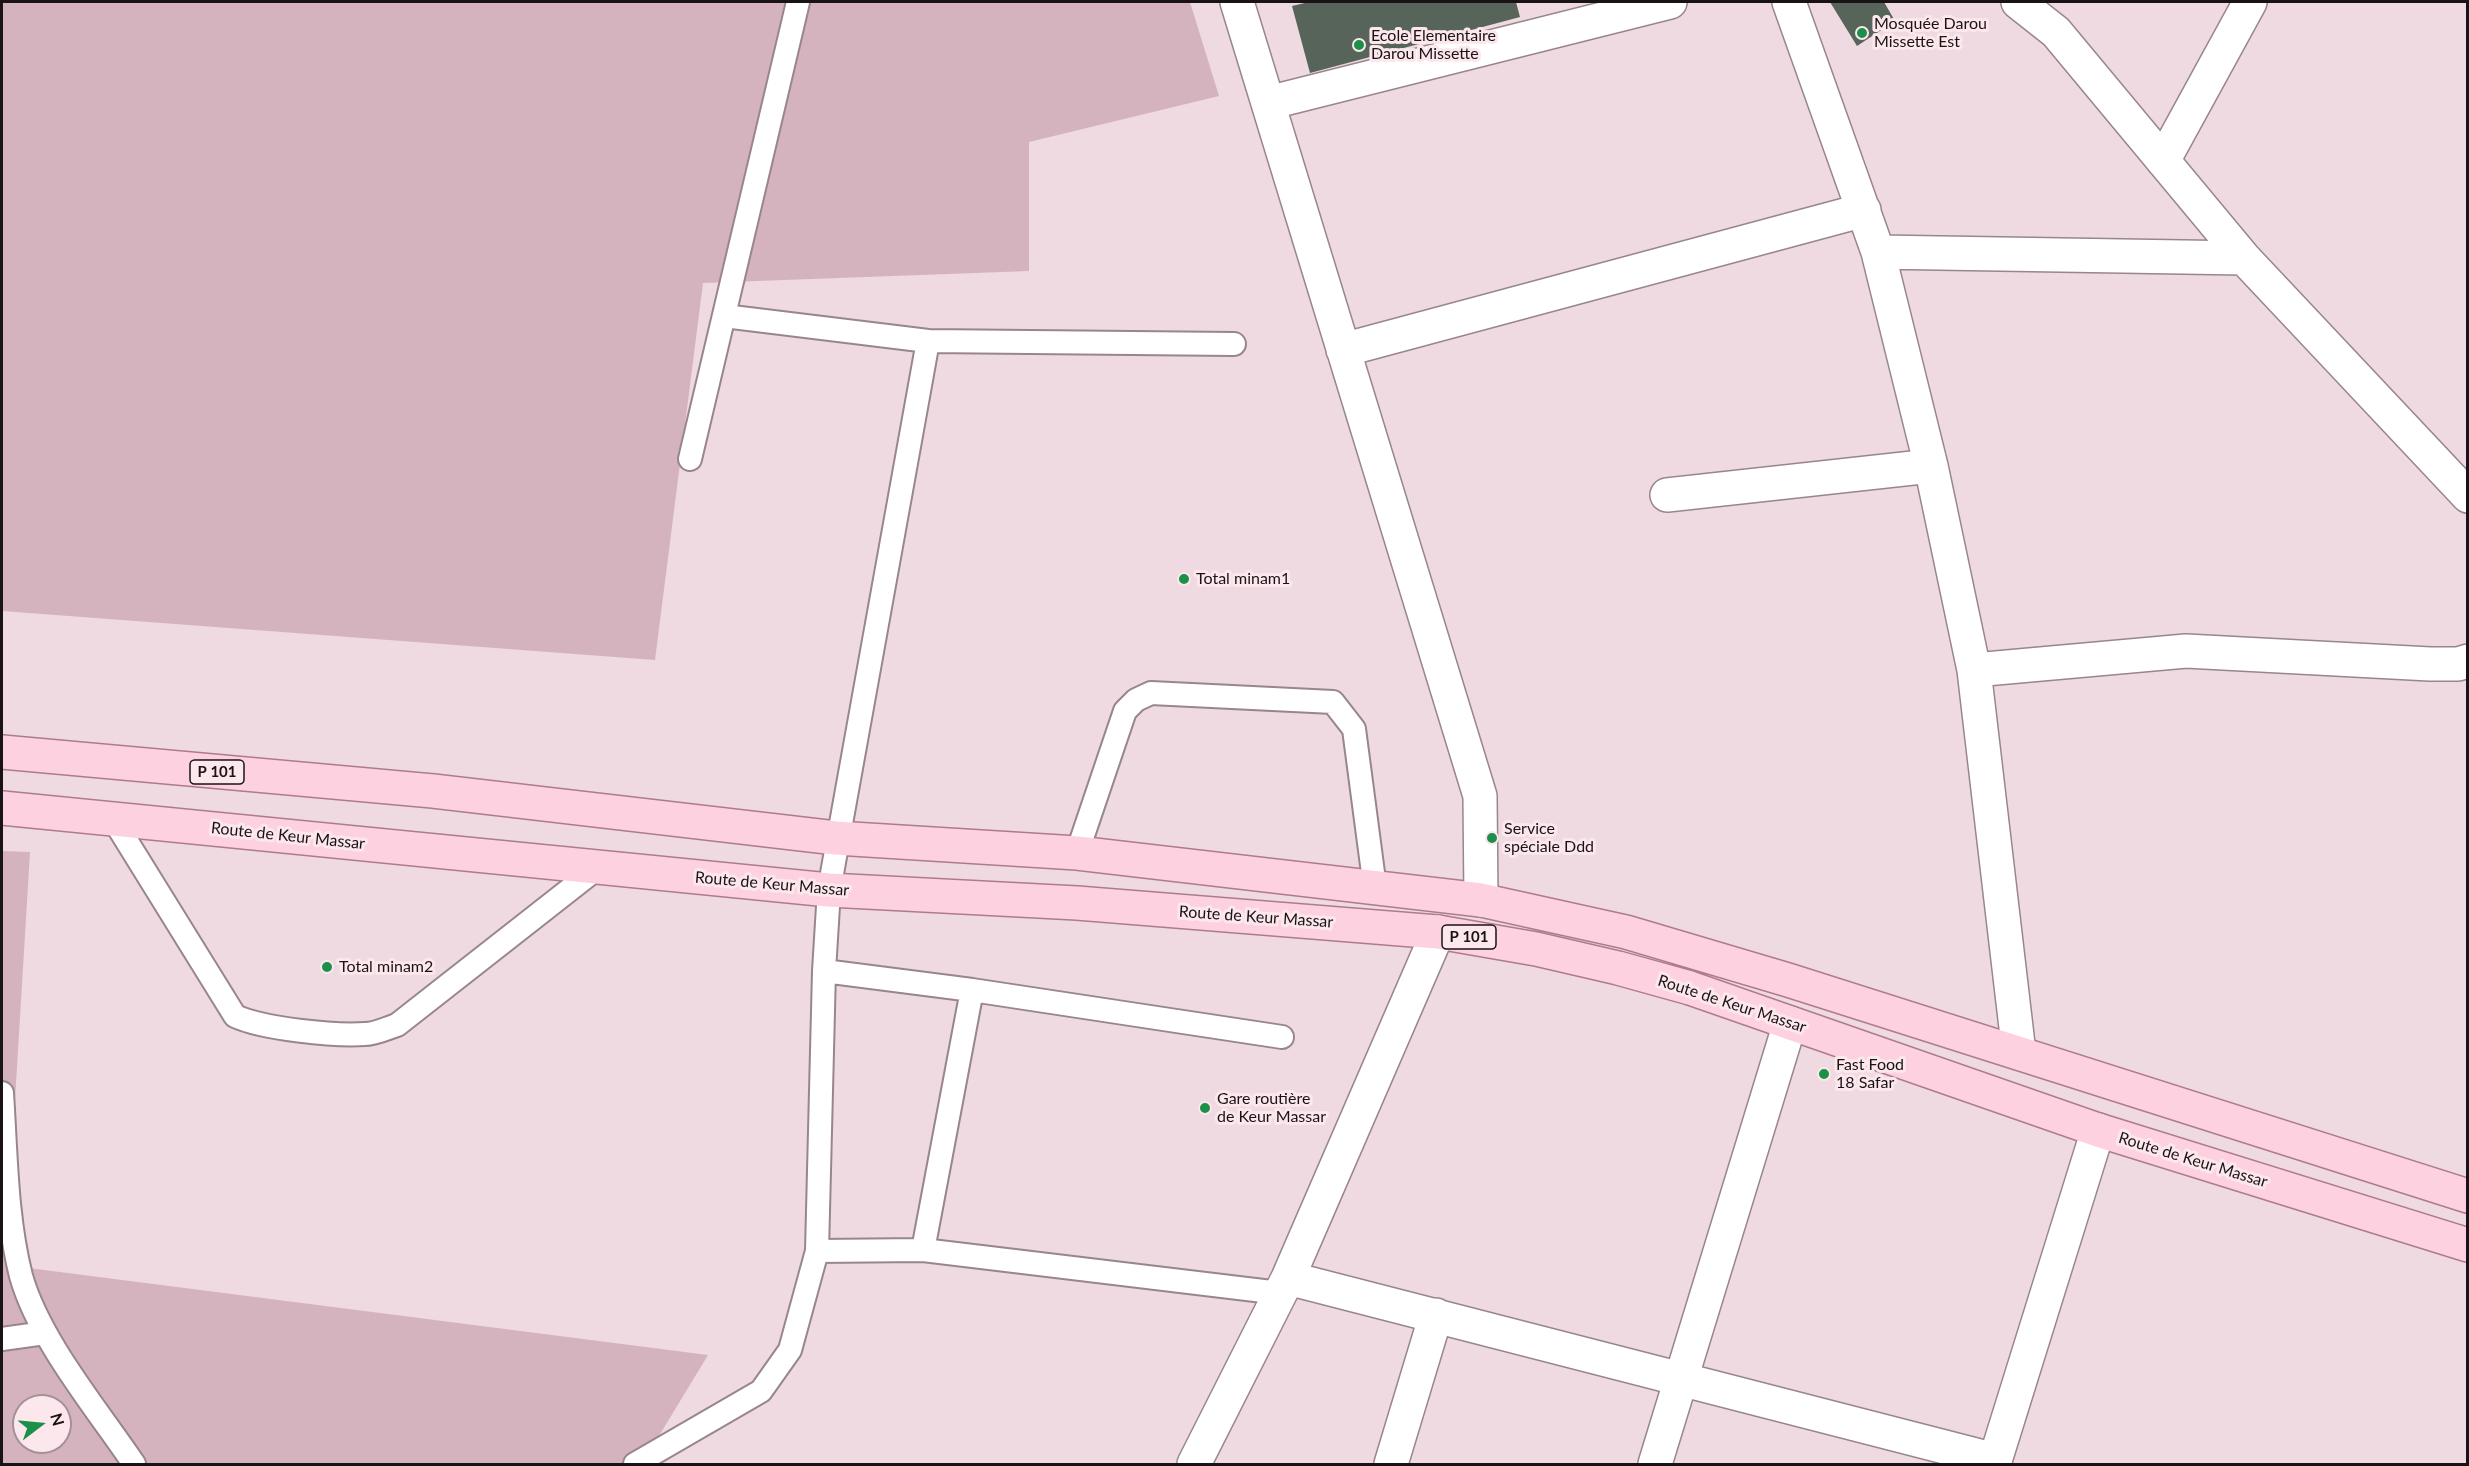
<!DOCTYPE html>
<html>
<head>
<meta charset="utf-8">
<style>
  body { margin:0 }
  #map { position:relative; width:2469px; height:1466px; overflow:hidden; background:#eedae0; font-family:Lato,sans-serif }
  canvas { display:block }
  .frame { position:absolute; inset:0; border:3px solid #1a1315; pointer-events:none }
  .north { position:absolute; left:12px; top:1394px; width:60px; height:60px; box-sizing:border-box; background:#fce7ed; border:2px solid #a29297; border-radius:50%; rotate:74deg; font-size:16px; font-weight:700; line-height:24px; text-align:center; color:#1a1315 }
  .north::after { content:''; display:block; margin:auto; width:21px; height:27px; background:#1c8f49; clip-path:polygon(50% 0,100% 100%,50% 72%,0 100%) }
</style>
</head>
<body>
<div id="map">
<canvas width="2469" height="1466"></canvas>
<div class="frame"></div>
<div class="north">N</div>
</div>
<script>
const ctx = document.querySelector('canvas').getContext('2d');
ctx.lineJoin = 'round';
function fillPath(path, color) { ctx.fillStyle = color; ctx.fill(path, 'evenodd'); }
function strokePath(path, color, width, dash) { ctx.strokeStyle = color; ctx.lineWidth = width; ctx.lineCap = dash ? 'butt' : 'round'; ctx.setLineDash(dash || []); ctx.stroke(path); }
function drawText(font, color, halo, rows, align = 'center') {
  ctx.font = font + ' Lato,sans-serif'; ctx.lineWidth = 6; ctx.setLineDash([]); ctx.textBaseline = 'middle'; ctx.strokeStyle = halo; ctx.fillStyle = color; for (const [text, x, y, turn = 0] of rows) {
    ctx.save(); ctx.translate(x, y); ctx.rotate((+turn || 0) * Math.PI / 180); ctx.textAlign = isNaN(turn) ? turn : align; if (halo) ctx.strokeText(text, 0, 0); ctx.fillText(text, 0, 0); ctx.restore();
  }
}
fillPath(new Path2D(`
  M 2,2 L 1190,2 L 1219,96 L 1029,142 L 1029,271 L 703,283 L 655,660 L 2,611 Z
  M 2,851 L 30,852 L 5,1265 L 708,1355 L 642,1464 L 2,1464 ZM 24,1406 L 60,1406 L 60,1442 L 24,1442 Z`), '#d4b3be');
fillPath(new Path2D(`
  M 1309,2 L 1516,2 L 1520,17 L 1310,73 L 1292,6 Z
  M 1830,2 L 1884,2 L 1895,21 L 1857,46 Z`), '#576459');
const service = new Path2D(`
  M 724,316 L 928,341
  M 690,459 L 798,2
  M 113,819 L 235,1016 C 263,1029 334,1036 365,1034 C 376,1034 387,1028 397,1025 L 596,869
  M 1077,853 L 1125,711 L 1136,700 L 1151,693 L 1333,702 L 1354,729 L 1375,888
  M 824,971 L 972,990 L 1282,1037
  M 2,1093 C 6,1153 6,1217 21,1276 C 39,1340 97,1409 134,1464
  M 923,1250 L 972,990
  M 817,1251 L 923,1250 L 1280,1293
  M 2,1339 L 45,1333
  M 635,1464 L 761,1391 L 790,1350 L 817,1251 L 824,971 L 829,890 L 928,341 L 1234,344`);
const minor = new Path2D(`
  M 1237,2 L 1480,796 L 1481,900
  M 1789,2 L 1878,252 L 1931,466 L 1974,670 L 2019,1053
  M 2018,2 L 2056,32 L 2244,258 L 2468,496
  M 1268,103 L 1670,2
  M 2163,161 L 2250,2
  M 1878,252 L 2244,258
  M 1343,350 L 1864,210
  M 1667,495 L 1931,466
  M 1974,670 L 2186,651 L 2430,664 L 2458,664 L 2468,661
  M 1288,1278 L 1995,1460
  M 1194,1464 L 1288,1278 L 1438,932
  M 1391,1464 L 1436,1315
  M 1655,1464 L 1790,1023`);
const tertiary = new Path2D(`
  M 1994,1464 L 2098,1130`);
const primary = new Path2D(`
  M 2,752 L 433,791 L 836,838 L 1077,853 L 1481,900 L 1626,932 L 1788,980 L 2468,1196
  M 2,808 L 829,890 L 1077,903 L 1438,932 L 1536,949 L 1618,968 L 1690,988 L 2098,1130 L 2468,1245`);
strokePath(service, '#98868c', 26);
strokePath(minor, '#98868c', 36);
strokePath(tertiary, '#98868c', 36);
strokePath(primary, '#ae7b8c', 36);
strokePath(service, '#fff', 22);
strokePath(minor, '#fff', 33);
strokePath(tertiary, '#fff', 33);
strokePath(primary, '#fed1e0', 33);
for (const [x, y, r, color] of [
  [1862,33,6,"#1c8f49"],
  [1359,45,6,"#1c8f49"],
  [1184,579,6,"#1c8f49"],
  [1492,838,6,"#1c8f49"],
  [327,967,6,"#1c8f49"],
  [1824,1074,6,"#1c8f49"],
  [1205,1108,6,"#1c8f49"]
]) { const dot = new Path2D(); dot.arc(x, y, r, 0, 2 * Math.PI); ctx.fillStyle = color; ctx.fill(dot); strokePath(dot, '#fce7ed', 2); }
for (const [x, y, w] of [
  [217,772,54],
  [1469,937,54]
]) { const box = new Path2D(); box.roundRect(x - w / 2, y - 12, w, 24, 4.5); ctx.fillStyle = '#fce7ed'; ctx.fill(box); strokePath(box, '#1a1315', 1.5); }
drawText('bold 15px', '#1a1315', null, [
  ["P 101",217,772],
  ["P 101",1469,937]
]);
drawText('16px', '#1a1315', '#fce7ed', [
  ["Mosquée Darou",1874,24],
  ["Missette Est",1874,42],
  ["Ecole Elementaire",1371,36],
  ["Darou Missette",1371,54],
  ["Total minam1",1196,579],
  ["Service",1504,829],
  ["spéciale Ddd",1504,847],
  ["Total minam2",339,967],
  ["Fast Food",1836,1065],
  ["18 Safar",1836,1083],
  ["Gare routière",1217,1099],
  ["de Keur Massar",1217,1117]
], 'left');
drawText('16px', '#1a1315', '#fce7ed', [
  ["Route de Keur Massar",288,836,6],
  ["Route de Keur Massar",772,884,5],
  ["Route de Keur Massar",1256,917,4],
  ["Route de Keur Massar",1732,1004,18],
  ["Route de Keur Massar",2193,1160,17]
]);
</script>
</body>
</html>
